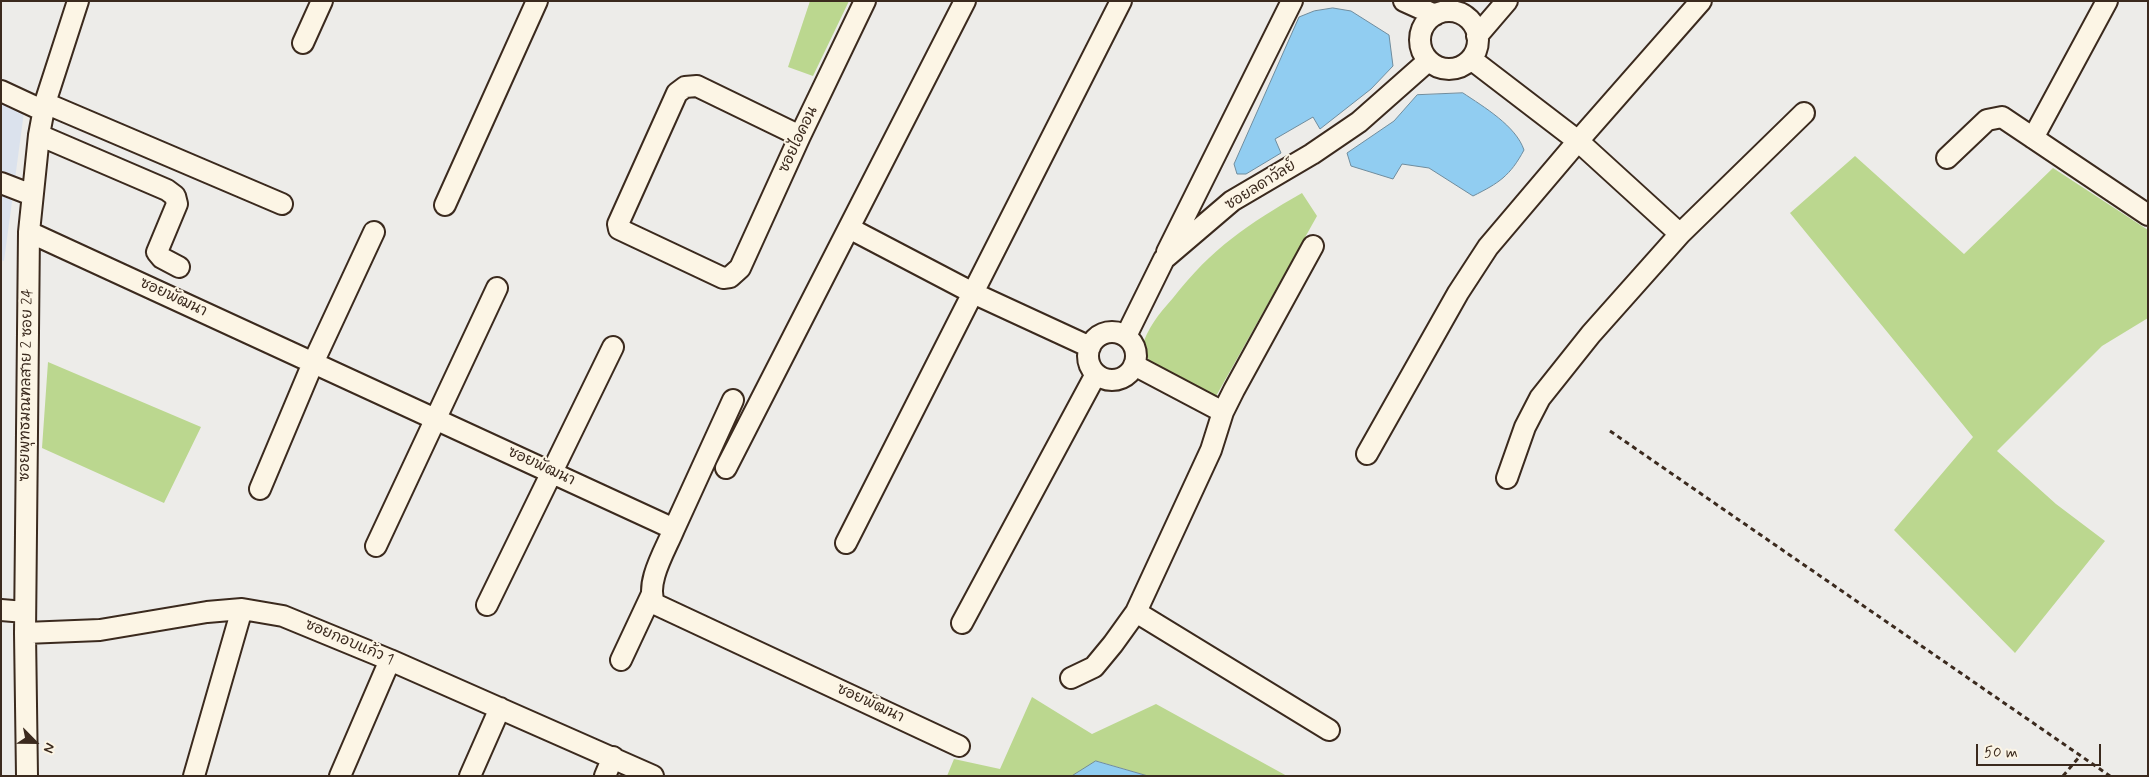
<!DOCTYPE html>
<html>
<head>
<meta charset="utf-8">
<style>
  body { margin:0 }
  #map { position:relative; width:2149px; height:777px; overflow:hidden; background:#edece9; font-family:Mynerve,sans-serif }
  canvas { display:block }
  .frame { position:absolute; inset:0; border:2px solid #3b2a1e; pointer-events:none }
  .north { position:absolute; left:10px; top:717px; width:50px; height:50px; -webkit-text-stroke:4px #fcf5e5; paint-order:stroke; rotate:113deg; font-size:14px; font-weight:700; line-height:20px; text-align:center; color:#3b2a1e }
  .north::after { content:''; display:block; margin:auto; width:18px; height:22px; background:#3b2a1e; clip-path:polygon(50% 0,100% 100%,50% 72%,0 100%) }
  .scale { position:absolute; left:1976px; top:744px; width:125px; height:22px; box-sizing:border-box; border:2px solid #3b2a1e; border-top:0; padding-left:6px; font-size:15px; line-height:18px; white-space:nowrap; color:#3b2a1e; -webkit-text-stroke:4px #fcf5e5; paint-order:stroke }
</style>
</head>
<body>
<div id="map">
<canvas width="2149" height="777"></canvas>
<div class="frame"></div>
<div class="north">N</div>
<div class="scale">50 m</div>
</div>
<script>
const ctx = document.querySelector('canvas').getContext('2d');
ctx.lineJoin = 'round';
function fillPath(path, color) { ctx.fillStyle = color; ctx.fill(path, 'evenodd'); }
function strokePath(path, color, width, dash) { ctx.strokeStyle = color; ctx.lineWidth = width; ctx.lineCap = dash ? 'butt' : 'round'; ctx.setLineDash(dash || []); ctx.stroke(path); }
function drawText(font, color, halo, rows, align = 'center') {
  ctx.font = font + ' Mynerve,"Playpen Sans Thai",sans-serif'; ctx.lineWidth = 4; ctx.setLineDash([]); ctx.textBaseline = 'middle'; ctx.strokeStyle = halo; ctx.fillStyle = color; for (const [text, x, y, turn = 0] of rows) {
    ctx.save(); ctx.translate(x, y); ctx.rotate((+turn || 0) * Math.PI / 180); ctx.textAlign = isNaN(turn) ? turn : align; if (halo) ctx.strokeText(text, 0, 0); ctx.fillText(text, 0, 0); ctx.restore();
  }
}
fillPath(new Path2D(`
  M 1,103 L 24,112 L 4,261 L 1,260 Z`), '#dbe2ed');
fillPath(new Path2D(`
  M 810,1 L 849,1 L 813,76 L 788,67 Z
  M 1855,156 L 1964,254 L 2053,168 L 2148,230 L 2148,318 L 2102,346 L 1997,451 L 2056,504 L 2105,541 L 2015,653 L 1894,530 L 1973,437 L 1790,213 Z
  M 1302,193 L 1317,216 L 1215,398 L 1150,361 L 1141,349 C 1148,327 1158,315 1173,298 C 1212,248 1248,224 1302,193 Z
  M 48,362 L 201,427 L 164,503 L 42,448 Z
  M 1032,697 L 1092,734 L 1156,704 L 1287,776 L 1148,776 L 1097,761 L 1072,776 L 947,776 L 954,759 L 1000,769 Z`), '#bbd78f');
const water = new Path2D(`
  M 1333,8 L 1351,11 L 1389,35 L 1393,66 L 1371,89 L 1320,129 L 1313,117 L 1275,139 L 1281,153 L 1246,174 L 1237,174 L 1234,164 L 1299,17 L 1314,11 Z
  M 1463,93 C 1484,107 1516,126 1524,150 C 1510,176 1499,183 1473,196 L 1429,168 L 1402,164 L 1393,179 L 1351,166 L 1347,153 L 1394,121 L 1417,95 Z
  M 1096,761 L 1148,776 L 1072,776 Z`);
fillPath(water, '#91cdf1');
strokePath(water, '#6f8c9d', 1);
const minor = new Path2D(`
  M 1404,1 L 1435,15
  M1420 40a29 29 0 1 1 58 0a29 29 0 1 1-58 0Z
  M 1477,36 L 1507,1
  M 303,43 L 322,1
  M 1471,59 L 1578,141 L 1680,234
  M 1,91 L 44,111
  M 45,103 L 282,204
  M 39,135 L 167,190 L 175,196 L 177,204 L 157,252 L 162,258 L 179,267
  M 800,136 L 697,86 L 685,87 L 677,93 L 618,224 L 619,229 L 723,278 L 730,277 L 740,268 L 800,136 L 865,1
  M 2033,138 L 2107,1
  M 1947,158 L 1987,120 L 2002,117 L 2148,215
  M 1,183 L 32,195
  M 445,205 L 537,1
  M 849,228 L 973,293 L 1090,347
  M 29,232 L 674,529 C 666,549 644,584 655,604 L 959,746
  M 1167,252 L 1292,1
  M1088 356a24 24 0 1 1 48 0a24 24 0 1 1-48 0Z
  M 1126,336 L 1164,259 L 1232,201 L 1312,154 L 1359,122 L 1428,61
  M 1134,365 L 1223,412
  M 1367,454 L 1458,293 L 1488,247 L 1578,141 L 1701,1
  M 726,468 L 965,1
  M 1507,478 L 1525,427 L 1540,398 L 1591,334 L 1680,234 L 1804,113
  M 260,489 L 313,363 L 374,232
  M 674,529 L 733,400
  M 846,543 L 1121,1
  M 376,546 L 497,288
  M 487,605 L 613,347
  M 1,610 L 25,612
  M 1136,612 L 1329,730
  M 962,623 L 1096,374
  M 25,633 L 100,630 L 207,612 L 242,609 L 283,616 L 390,660 L 653,776
  M 621,660 L 651,596
  M 1071,678 L 1094,667 L 1113,644 L 1136,612 L 1211,450 L 1223,412 L 1234,390 L 1313,246
  M 27,776 L 25,633 L 29,232 L 39,135 L 45,103 L 78,1
  M 194,776 L 242,609
  M 340,776 L 390,660
  M 470,776 L 500,708
  M 605,776 L 613,757`);
strokePath(minor, '#3b2a1e', 24);
strokePath(new Path2D(`
  M 1610,431 L 2110,776
  M 2063,776 L 2080,756`), '#3b2a1e', 3, [5, 4]);
strokePath(minor, '#fcf5e5', 20);
drawText('15px', '#3b2a1e', '#fcf5e5', [
  ["ซอยไอคอน",799,140,-65],
  ["ซอยลดาวัลย์",1261,186,-32],
  ["ซอยพัฒนา",173,298,25],
  ["ซอยพุทธมณฑลสาย 2 ซอย 24",27,385,-89],
  ["ซอยพัฒนา",541,467,25],
  ["ซอยกอบแก้ว 1",349,643,23],
  ["ซอยพัฒนา",870,704,25]
]);
</script>
</body>
</html>
